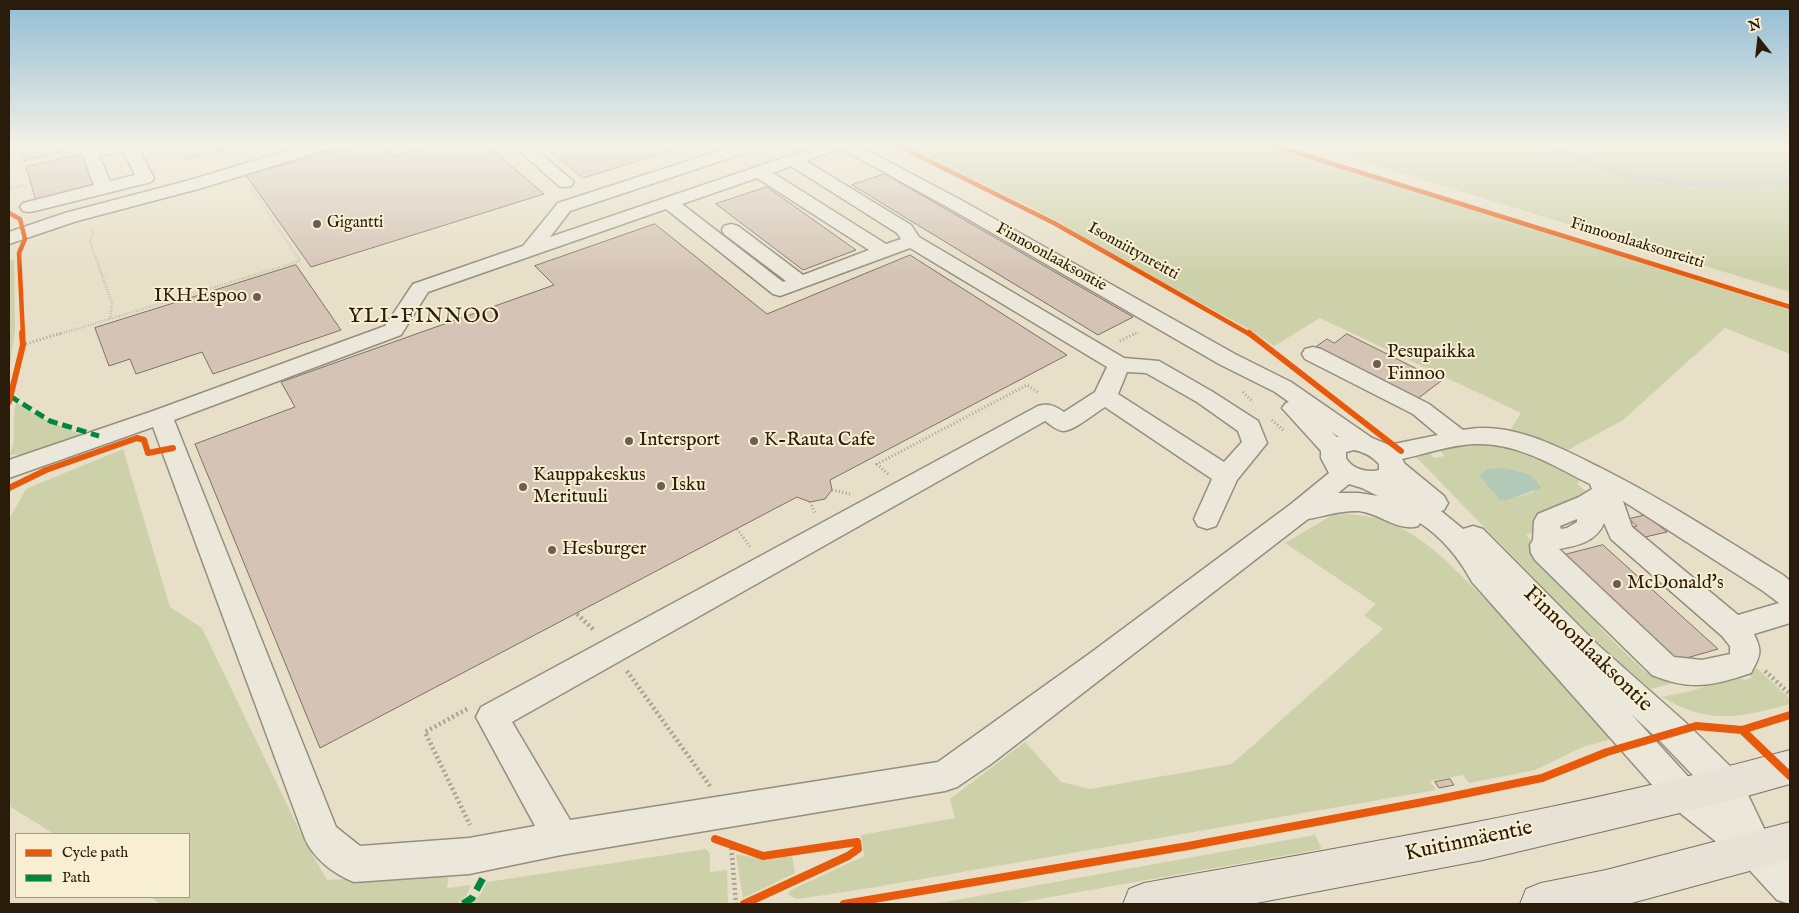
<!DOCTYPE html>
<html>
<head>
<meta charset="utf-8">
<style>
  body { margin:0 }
  #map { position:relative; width:1799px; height:913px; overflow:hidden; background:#e7dfc7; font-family:"IM FELL English",serif }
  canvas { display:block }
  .frame { position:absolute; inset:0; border:10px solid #2a1c0b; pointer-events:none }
  .legend { position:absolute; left:15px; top:833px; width:175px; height:65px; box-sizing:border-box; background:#f8efd2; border:1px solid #a69b82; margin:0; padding:6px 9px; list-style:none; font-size:15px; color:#2a1c0b }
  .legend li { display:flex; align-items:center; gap:10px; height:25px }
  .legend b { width:25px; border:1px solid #a69b82 }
  .north { position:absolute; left:1734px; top:15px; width:50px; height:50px; -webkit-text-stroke:4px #f8efd2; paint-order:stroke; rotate:344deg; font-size:14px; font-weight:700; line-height:20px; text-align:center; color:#2a1c0b }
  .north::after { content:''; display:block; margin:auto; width:18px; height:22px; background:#2a1c0b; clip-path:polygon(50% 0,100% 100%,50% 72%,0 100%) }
</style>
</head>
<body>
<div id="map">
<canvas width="1799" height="913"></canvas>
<div class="frame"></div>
<ul class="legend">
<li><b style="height:6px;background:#e8590c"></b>Cycle path</li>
<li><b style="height:6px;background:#00873e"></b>Path</li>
</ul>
<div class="north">N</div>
</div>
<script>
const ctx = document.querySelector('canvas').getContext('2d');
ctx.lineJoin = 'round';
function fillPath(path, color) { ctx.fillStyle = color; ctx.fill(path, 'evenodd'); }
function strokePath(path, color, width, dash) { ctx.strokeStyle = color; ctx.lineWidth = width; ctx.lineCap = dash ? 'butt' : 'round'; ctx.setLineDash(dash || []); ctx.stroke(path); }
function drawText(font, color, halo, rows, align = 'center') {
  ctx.font = font + ' "IM FELL English",serif'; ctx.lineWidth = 4; ctx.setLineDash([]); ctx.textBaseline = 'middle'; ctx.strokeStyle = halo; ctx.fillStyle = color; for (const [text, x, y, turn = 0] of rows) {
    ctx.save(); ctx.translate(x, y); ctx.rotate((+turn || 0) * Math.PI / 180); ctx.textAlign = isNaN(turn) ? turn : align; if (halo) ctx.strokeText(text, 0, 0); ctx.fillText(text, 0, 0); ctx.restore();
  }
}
fillPath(new Path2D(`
  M 906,146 L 1269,146 L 1790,310 L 1790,354 L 1725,328 L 1623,420 L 1566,451 L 1509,432 L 1521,413 L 1320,318 L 1274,346 L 1252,331 L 1104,250 L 1058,221 Z
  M 1312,146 L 1790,146 L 1790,292 Z
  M 14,260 L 15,330 L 9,372 L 9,261 Z
  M 16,404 L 19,404 C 39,417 58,426 81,434 C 59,448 35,455 9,455 C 18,440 11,421 16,404 Z
  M 1470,443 C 1517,445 1541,457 1581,479 L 1577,484 L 1587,492 L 1586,495 L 1579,500 L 1575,497 L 1559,505 L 1533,532 L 1526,535 L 1594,611 L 1600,628 L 1645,672 L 1680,681 L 1651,689 L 1612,656 L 1563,608 L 1414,455 L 1429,452 L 1434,458 L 1445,456 L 1439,450 ZM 1487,469 L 1519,471 L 1539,482 L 1533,492 L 1517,497 L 1479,475 Z
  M 123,449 L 170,607 L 202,628 L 305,842 L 327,880 L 449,874 L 447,888 L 471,885 L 466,896 L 456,904 L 161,904 L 150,897 L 189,897 L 189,834 L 54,834 L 11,807 L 9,803 L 9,519 L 26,489 Z
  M 1345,514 C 1362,515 1377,517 1393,524 C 1424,538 1449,563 1473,587 C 1517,631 1559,679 1602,725 L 1611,739 L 1583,747 L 1535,770 L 1469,783 L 1463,775 L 1430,781 L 1436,790 L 864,889 L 797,899 L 789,895 L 789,891 L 864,856 L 861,835 L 955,818 L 950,799 L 1025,742 L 1061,782 L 1090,789 L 1232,764 L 1383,629 L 1364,615 L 1376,604 L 1285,543 L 1331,516 Z
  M 1757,668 L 1790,699 L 1790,704 C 1739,718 1710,725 1662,697 L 1691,691 L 1738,675 L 1744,680 L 1752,678 L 1746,672 Z
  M 1315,835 L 1322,849 L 1011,904 L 934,904 Z
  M 706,849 L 710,854 L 710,872 L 727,870 L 728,904 L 469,904 L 481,894 L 487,882 Z
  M 736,854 L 767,860 L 792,856 L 795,873 L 743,898 Z`), '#cdd1aa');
fillPath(new Path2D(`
  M 1504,468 C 1517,471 1536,473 1541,488 L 1507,500 L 1500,500 L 1479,475 L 1487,469 Z`), '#b2c9b7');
strokePath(new Path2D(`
  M 1547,146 L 1625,175 L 1683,183 L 1790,181`), '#b2c9b7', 5.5);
const building = new Path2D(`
  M 18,146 L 86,146 L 23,161 Z
  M 180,146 L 239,146 L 187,159 Z
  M 353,146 L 382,146 L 392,156 L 428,146 L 488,146 L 544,194 L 311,267 L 246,175 Z
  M 545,146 L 687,146 L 583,178 Z
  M 83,154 L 96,186 L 36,201 L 26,167 Z
  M 885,174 L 1133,317 L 1098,335 L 852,185 Z
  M 767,187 L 856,250 L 803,270 L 716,204 Z
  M 655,224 L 767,314 L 910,255 L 1067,355 L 830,480 L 832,490 L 825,499 L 810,502 L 797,497 L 320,748 L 195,444 L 295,407 L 281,382 L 554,285 L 535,266 Z
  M 296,265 L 341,330 L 213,374 L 202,352 L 136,374 L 130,359 L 109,366 L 95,328 Z
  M 1347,334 L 1441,381 L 1416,400 L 1314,348 L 1327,339 L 1334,343 Z
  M 1646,515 L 1667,532 L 1645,537 L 1633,527 L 1637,526 L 1629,519 Z
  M 1603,545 L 1718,649 L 1676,661 L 1564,555 Z
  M 1450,779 L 1454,785 L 1439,788 L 1435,782 Z`);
fillPath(building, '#d5c4b6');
strokePath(building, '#7a7365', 1);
const minor = new Path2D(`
  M 98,146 L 137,146 L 154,178 L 151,182 L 35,211 L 29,212 L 23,211 L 20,207 L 23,203 L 94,185 L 82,153 L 84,150 ZM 123,150 L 135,175 L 110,181 L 99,156 Z
  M 304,146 L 330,146 L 328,149 L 202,188 L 77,221 L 9,244 L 9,232 L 65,213 L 190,180 Z
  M 514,146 L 532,146 L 574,182 L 571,186 L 565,187 L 559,186 Z
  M 734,146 L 759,146 L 757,149 L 570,211 L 550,237 L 818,146 L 859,146 L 961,200 L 1235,354 L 1291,382 L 1372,438 L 1389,445 L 1438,435 L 1413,414 L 1305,359 L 1302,354 L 1305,349 L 1313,347 L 1321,349 L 1429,404 L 1463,430 C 1511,420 1561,448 1603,469 C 1666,501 1723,538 1783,575 L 1790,581 L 1790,623 L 1754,634 C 1763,652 1760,656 1751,673 C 1712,686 1691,691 1652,675 L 1535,560 L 1531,553 L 1530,545 L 1533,540 L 1534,521 L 1538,514 L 1579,497 L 1592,489 L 1590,484 C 1554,466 1517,442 1474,444 C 1451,445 1425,454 1402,459 L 1405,464 L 1444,496 L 1448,503 L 1444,510 L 1441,511 L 1463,529 L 1473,526 L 1483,529 L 1598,645 L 1685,722 L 1738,774 L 1769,839 L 1790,861 L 1790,904 L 1777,900 L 1743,863 L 1670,805 L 1472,582 C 1459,558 1443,538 1420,523 L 1418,526 C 1398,532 1379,513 1359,511 C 1341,510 1325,516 1308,519 L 991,764 L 957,787 L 945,791 L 561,855 L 469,874 L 354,882 C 334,874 314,859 305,839 L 153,427 L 9,478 L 9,460 L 153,411 L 385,326 L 413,284 L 523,246 L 558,203 ZM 840,148 L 949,208 L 1219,364 L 1275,392 L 1289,402 L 1286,403 L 1282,408 L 1321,451 L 1321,458 L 1329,473 L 1291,504 L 1089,654 L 938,762 L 570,820 L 512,722 L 1045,421 C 1051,425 1056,430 1063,431 C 1074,431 1095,413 1105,407 L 1212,479 L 1194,519 L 1198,526 L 1207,529 L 1216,526 L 1237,480 L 1267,443 L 1258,421 L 1213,392 L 1159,361 L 1124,358 L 919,237 L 911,225 L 806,161 ZM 791,166 L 897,233 L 901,239 L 886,244 L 773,173 ZM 757,178 L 869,250 L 803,275 L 738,226 L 731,224 L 724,226 L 722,230 L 724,234 L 786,281 L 783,282 L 682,204 ZM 666,209 L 773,294 L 780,296 L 910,248 L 1107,367 L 1095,392 L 1064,412 C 1055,406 1049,403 1038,406 L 481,707 L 476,717 L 535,826 L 469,838 L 360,846 L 336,827 L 174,420 L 401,335 L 428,292 ZM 1127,372 L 1146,373 L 1197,402 L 1238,431 L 1242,442 L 1224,462 L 1118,394 ZM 1329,430 L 1330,431 L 1339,437 L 1337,437 ZM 1354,450 C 1364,452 1372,456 1379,464 L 1379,470 C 1367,473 1352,469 1346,458 L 1346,452 ZM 1349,484 L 1362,488 L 1378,496 L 1359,493 L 1338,493 ZM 1623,501 L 1763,591 L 1779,603 L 1738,615 L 1632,527 ZM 1577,519 L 1577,522 L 1567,528 L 1561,529 L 1560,526 ZM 1604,523 L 1611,539 L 1722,636 L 1730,646 L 1730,654 L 1702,660 L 1674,657 L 1559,549 C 1577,546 1596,542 1604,523 ZM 1631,714 L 1661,742 L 1715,798 L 1694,783 Z`);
const major = new Path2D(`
  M 1790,750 L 1790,784 L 1726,802 L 1483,860 L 1251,904 L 1123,904 L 1129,889 L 1144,883 C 1360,844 1578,808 1790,750 Z
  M 1790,822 L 1790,860 L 1628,904 L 1520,904 L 1526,889 L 1541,883 L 1606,870 Z`);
strokePath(minor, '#948e7e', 3);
strokePath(major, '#7a7365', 2);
strokePath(new Path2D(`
  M 9,189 L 25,185 L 26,191
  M 92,228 L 93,232 L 90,242 L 112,303 L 110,319
  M 57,335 L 300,261 L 250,186
  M 1133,335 L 1139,332`), '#a6a197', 2.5, [0.5, 2]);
strokePath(new Path2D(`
  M 1120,341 L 1136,333
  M 23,345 L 61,333
  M 1243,392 L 1253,402
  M 1272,420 L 1284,431
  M 888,474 L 877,464 L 1027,385 L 1039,393
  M 832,490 L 850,494
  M 810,502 L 815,513
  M 737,529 L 751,548`), '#a6a197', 3, [1, 2.5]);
strokePath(new Path2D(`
  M 577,614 L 595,631
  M 627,671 L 710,786
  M 1765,671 L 1790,694
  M 467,709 L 425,732 L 470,825
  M 731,843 L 736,904`), '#a6a197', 4.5, [2, 3]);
fillPath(minor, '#ebe7db');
fillPath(major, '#e7e2d5');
strokePath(new Path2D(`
  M 10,396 L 50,421 L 99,436`), '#00873e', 5, [10, 5]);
strokePath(new Path2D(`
  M 463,904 L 472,898 L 483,878`), '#00873e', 7, [13, 7]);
strokePath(new Path2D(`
  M 899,146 L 1054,223 L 1251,335
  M 1276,146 L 1790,307
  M 9,213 L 20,219 L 25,239 L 19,253 L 23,335`), '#e8590c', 4.5);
strokePath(new Path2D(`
  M 1249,333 L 1401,451
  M 9,402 L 23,345 L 22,333
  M 9,488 L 46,470 L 137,438 L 144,440 L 148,453 L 173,448`), '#e8590c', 6);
strokePath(new Path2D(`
  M 1742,730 L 1790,776
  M 715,839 L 763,856 L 857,842 L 858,849 L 848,856 L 744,904
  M 844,904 L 1188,846 L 1439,799 L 1542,778 L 1607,752 L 1696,726 L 1742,730 L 1790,715`), '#e8590c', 8);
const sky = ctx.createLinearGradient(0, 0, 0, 274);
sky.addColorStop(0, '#92bcd4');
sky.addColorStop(0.53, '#f4f1e6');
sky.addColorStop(1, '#f4f1e600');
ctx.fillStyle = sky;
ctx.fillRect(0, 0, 1799, 274);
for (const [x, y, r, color] of [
  [317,224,5,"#6c604d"],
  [257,297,5,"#6c604d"],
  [1377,364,5,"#6c604d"],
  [629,441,5,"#6c604d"],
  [754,441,5,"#6c604d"],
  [661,486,5,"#6c604d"],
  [523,487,5,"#6c604d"],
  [552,550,5,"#6c604d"],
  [1617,584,5,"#6c604d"]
]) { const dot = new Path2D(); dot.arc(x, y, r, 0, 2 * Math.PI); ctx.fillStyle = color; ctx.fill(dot); strokePath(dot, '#f8efd2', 2); }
drawText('16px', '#2a1c0b', '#f8efd2', [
  ["Gigantti",327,224]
], 'left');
drawText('16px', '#2a1c0b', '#f8efd2', [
  ["Finnoonlaaksonreitti",1637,244,17],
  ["Isonniitynreitti",1133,252,29],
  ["Finnoonlaaksontie",1051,258,29]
]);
drawText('19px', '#2a1c0b', '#f8efd2', [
  ["IKH Espoo",247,297,"right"],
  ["Pesupaikka",1387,353],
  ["Finnoo",1387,375],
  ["Intersport",639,441],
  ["K-Rauta Cafe",764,441],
  ["Kauppakeskus",533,476],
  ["Merituuli",533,498],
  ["Isku",671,486],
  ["Hesburger",562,550],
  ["McDonald's",1627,584]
], 'left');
ctx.letterSpacing = '1px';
drawText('21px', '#2a1c0b', '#f8efd2', [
  ["YLI-FINNOO",424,318]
]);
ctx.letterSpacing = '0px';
drawText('22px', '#2a1c0b', '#f8efd2', [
  ["Finnoonlaaksontie",1587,650,44],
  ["Kuitinmäentie",1469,842,-12]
]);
</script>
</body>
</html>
